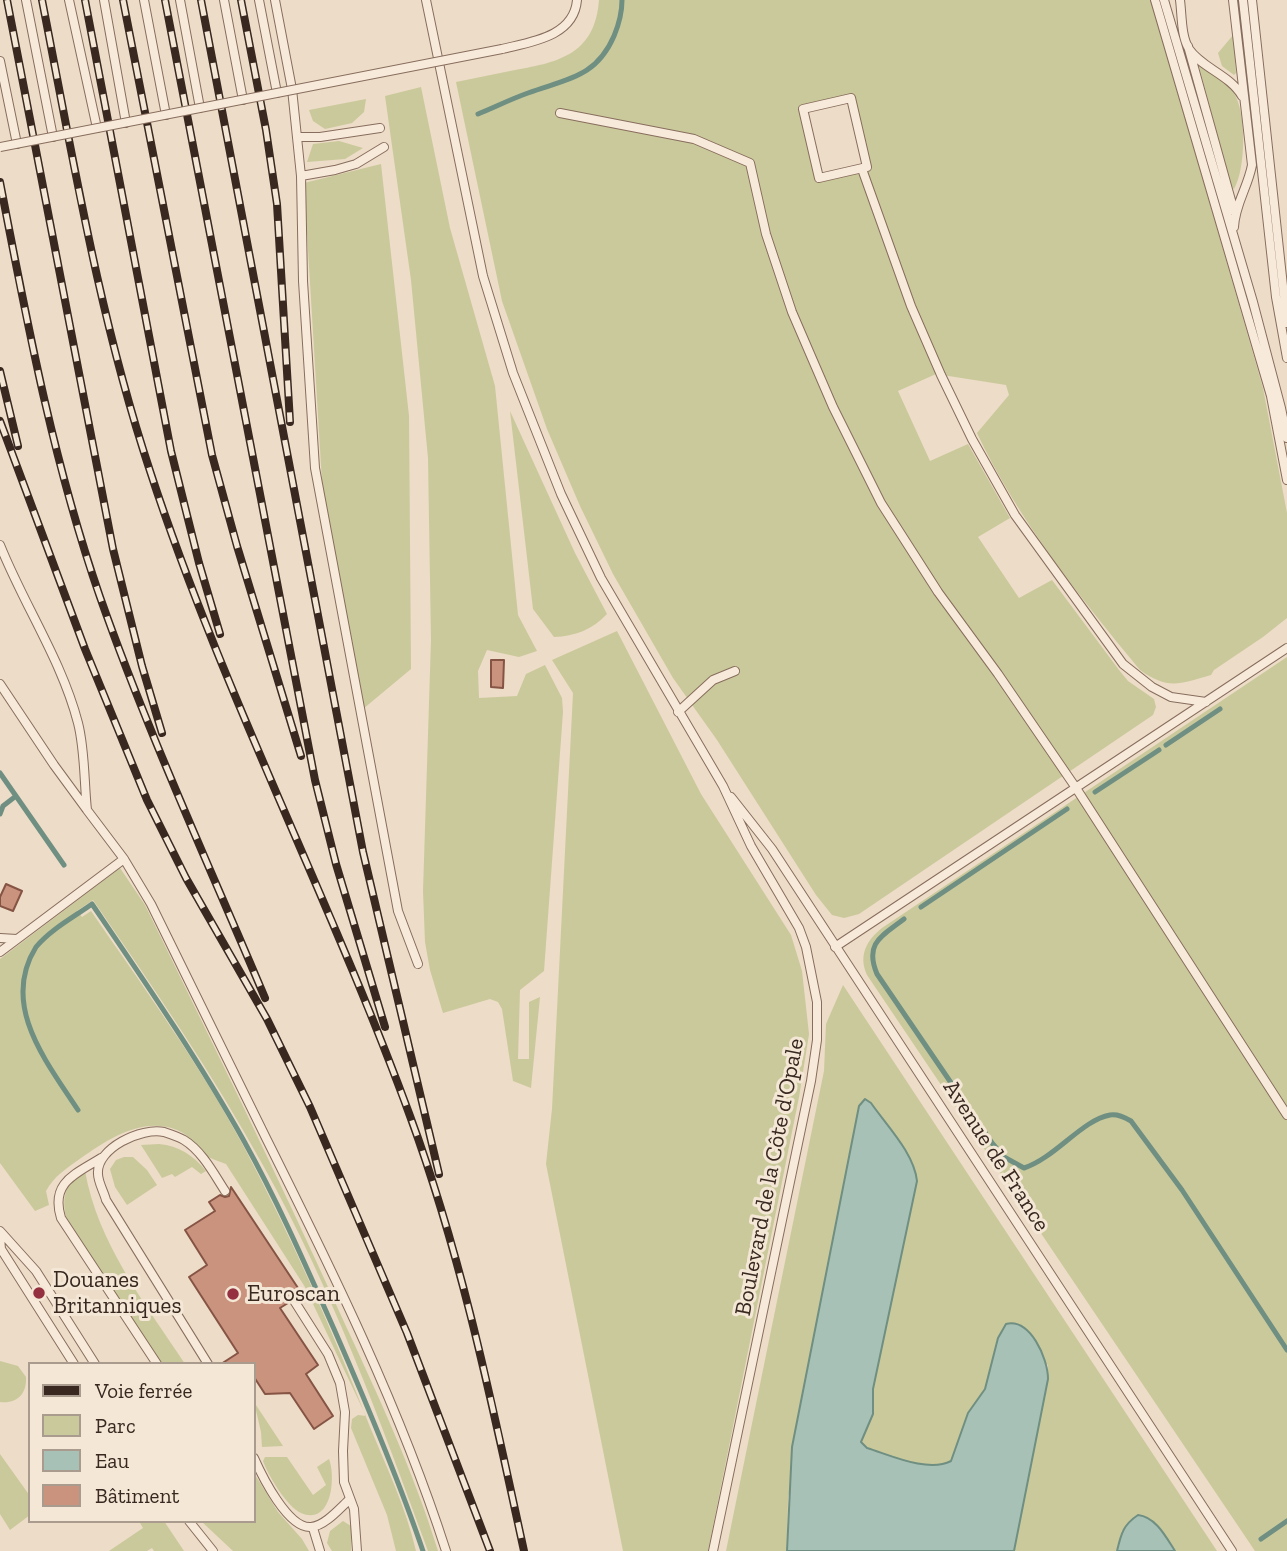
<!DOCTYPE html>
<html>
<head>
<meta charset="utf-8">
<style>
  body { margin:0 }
  #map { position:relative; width:1287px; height:1551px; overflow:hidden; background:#eddcc7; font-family:"Zilla Slab",serif }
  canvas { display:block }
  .legend { position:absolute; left:28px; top:1362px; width:228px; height:161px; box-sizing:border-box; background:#f4e7d6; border:2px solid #a99b8d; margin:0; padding:9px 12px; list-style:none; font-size:21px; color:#382820 }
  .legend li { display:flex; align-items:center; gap:14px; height:35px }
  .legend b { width:35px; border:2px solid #a99b8d }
</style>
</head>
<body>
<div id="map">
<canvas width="1287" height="1551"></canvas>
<ul class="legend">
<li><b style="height:9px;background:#382820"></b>Voie ferrée</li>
<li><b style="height:19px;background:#cac99b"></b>Parc</li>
<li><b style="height:19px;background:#a8c1b6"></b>Eau</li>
<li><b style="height:19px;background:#c9937e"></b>Bâtiment</li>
</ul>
</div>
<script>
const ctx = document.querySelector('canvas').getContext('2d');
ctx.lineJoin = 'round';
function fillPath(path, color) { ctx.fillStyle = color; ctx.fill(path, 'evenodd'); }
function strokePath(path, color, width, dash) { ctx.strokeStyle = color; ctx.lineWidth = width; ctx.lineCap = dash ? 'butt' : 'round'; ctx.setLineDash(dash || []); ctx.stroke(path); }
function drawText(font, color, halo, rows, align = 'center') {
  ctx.font = font + ' "Zilla Slab",serif'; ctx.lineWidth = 6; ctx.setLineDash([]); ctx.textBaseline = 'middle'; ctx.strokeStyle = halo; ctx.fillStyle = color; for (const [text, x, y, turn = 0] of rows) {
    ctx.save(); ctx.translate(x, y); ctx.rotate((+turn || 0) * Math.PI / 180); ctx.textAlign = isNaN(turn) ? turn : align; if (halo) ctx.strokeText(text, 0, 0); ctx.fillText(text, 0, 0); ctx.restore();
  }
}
fillPath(new Path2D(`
  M 599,0 L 1151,0 L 1263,388 L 1287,513 L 1287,618 L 1263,637 L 1214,670 L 1211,675 C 1179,684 1168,690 1140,670 C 1079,596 1018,520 977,433 L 1009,395 L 1006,385 L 936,374 L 898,391 L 930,461 L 968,444 L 1010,518 L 978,537 L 1019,598 L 1052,580 L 1119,670 L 1128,681 L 1154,699 L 1156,707 L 1153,715 L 859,914 L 844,918 L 832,915 L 816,895 L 717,740 L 673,678 L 613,574 L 580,506 L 547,429 L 502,301 L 456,82 C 476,78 495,74 515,70 C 561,62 595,53 599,0 ZM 851,98 L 867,167 L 819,178 L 803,109 Z
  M 1234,34 L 1236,73 L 1234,75 L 1222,66 L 1218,53 Z
  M 1198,63 C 1209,71 1225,80 1233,92 C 1247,111 1246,169 1234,189 L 1231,186 Z
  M 421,87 L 450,228 L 495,386 L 518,615 L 537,651 L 519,657 L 487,650 L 478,671 L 479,698 L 517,696 L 526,674 L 545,665 L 562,698 L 563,712 L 544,971 L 520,990 L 518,1059 L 529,1059 L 529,1002 L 540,997 L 531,1088 L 513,1081 L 502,1009 L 498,1002 L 490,999 L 443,1013 L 430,970 L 425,942 L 423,891 L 431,640 L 428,458 L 411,280 L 385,96 Z
  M 366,99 L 364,112 L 352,123 L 325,129 L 313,121 L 309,110 Z
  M 339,141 L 363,148 L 345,159 L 307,162 L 313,144 Z
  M 381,164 L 409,416 L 411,669 L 363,709 L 322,482 L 304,183 Z
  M 510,411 L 575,553 L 607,614 C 592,630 575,636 554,637 L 533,609 Z
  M 617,631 L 701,794 L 791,935 L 802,971 L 809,1034 L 799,1097 L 708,1551 L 623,1551 L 546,1164 L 552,1109 L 573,693 L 552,660 Z
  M 1287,657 L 1287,1551 L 1255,1551 L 867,975 C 858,955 867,940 882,928 Z
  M 120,868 L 145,905 C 211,1040 277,1174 339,1311 C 375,1389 413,1469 438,1551 L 428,1551 C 381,1422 331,1287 264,1167 C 213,1074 153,987 93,900 L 77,911 L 82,917 L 91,911 C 144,988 200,1065 244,1147 C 292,1238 333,1332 370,1427 C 387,1468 406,1508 416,1551 L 396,1551 L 387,1515 L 351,1428 L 352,1419 L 358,1415 L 366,1416 L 305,1287 L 226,1164 C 219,1161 211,1159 205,1155 C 195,1147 191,1135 177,1130 C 143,1116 108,1139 81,1158 C 67,1168 54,1176 46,1191 L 49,1205 L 35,1211 L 0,1163 L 0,959 Z
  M 843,985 L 1217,1551 L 1175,1551 L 1156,1524 L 1122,1530 L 1117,1551 L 1014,1551 L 1045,1394 L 1048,1365 L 998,1338 L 985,1389 L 968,1413 L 951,1461 C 928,1473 891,1455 867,1448 L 860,1442 L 872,1414 L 873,1389 L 917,1181 C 914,1153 887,1126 871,1103 L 788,1498 L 787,1551 L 726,1551 L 824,1071 L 826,1024 Z
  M 159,1144 C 179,1146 193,1155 206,1171 L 201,1174 L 192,1167 L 175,1177 L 172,1174 L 162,1178 L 141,1145 Z
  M 124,1157 L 133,1157 L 147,1170 L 157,1185 L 127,1205 L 115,1187 L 110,1169 L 116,1160 Z
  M 85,1171 C 98,1244 145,1303 185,1364 L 160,1364 L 66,1217 C 62,1198 65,1189 76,1173 Z
  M 0,1361 L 18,1366 L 26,1377 C 27,1394 17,1404 0,1402 Z
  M 254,1402 L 283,1446 L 262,1447 L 261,1432 Z
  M 0,1454 L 30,1496 L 30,1515 L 10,1530 L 0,1514 Z
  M 265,1457 L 287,1457 L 313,1495 L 326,1485 L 317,1467 L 329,1459 C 336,1477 332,1526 301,1513 C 287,1507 268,1475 263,1461 Z
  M 254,1473 L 278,1512 L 302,1539 L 309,1551 L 233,1551 L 201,1521 L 254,1521 Z
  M 139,1521 L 164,1521 L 184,1551 L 154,1551 L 152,1548 L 147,1551 L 109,1551 L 143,1528 Z
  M 343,1521 L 351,1526 L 351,1551 L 332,1551 L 327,1543 L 330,1531 Z`), '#cac99b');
const water = new Path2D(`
  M 865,1099 L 871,1103 C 887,1126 914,1153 917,1181 L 873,1389 L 873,1414 L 861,1442 L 867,1448 C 890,1455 928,1473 951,1461 L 968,1413 L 985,1389 L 998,1338 L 1006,1324 C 1030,1318 1048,1358 1048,1379 L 1014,1551 L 787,1551 L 792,1447 L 859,1106 Z
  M 1138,1515 C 1156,1517 1166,1537 1175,1551 L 1117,1551 C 1121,1534 1123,1525 1138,1515 Z`);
fillPath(water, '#a8c1b6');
strokePath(water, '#6f8f82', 2);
strokePath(new Path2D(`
  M 478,114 C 495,107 511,99 528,93 C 566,79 596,78 614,36 C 619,24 622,13 622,0
  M 1166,745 L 1220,709
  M 0,773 L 64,865
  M 1095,792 L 1159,750
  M 0,814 L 3,806 L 16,796
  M 921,907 L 1067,809
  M 904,919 C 882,936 864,943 877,974 L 992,1143 L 1004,1157 L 1024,1168 C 1055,1158 1082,1120 1110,1115 C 1118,1114 1124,1117 1131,1121 L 1182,1190 L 1287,1350
  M 78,1110 C 46,1061 0,1005 36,947 C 51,929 74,917 92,904 C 145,982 198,1059 244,1141 C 278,1202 306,1266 334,1329 C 366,1402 397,1475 423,1551
  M 1261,1539 L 1287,1521`), '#6f8f82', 5);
const building = new Path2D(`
  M 491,660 L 504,660 L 503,688 L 491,687 Z
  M 6,884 L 22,891 L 13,911 L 0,906 L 0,897 Z
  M 231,1187 L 302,1294 L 299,1296 L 293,1292 L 289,1294 L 287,1299 L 288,1303 L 280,1308 L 318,1365 L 306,1374 L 333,1416 L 314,1429 L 290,1393 L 265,1394 L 254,1377 L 254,1364 L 221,1364 L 238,1353 L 189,1277 L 207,1265 L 185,1230 L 215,1211 L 209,1202 L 220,1195 L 225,1197 L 229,1196 Z`);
fillPath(building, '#c9937e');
strokePath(building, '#865444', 2);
const service = new Path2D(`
  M 26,0 L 53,137
  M 69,0 L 97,128
  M 104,0 L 126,123
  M 144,0 L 166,115
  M 180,0 L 200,108
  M 224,0 L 243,100
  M 259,0 L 277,93
  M 275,0 L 292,89 L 301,176 L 335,170 L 356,164 L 384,147
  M 426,0 L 483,276 L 513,373 L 561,494 L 601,578 L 723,786 L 751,846 L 799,928 L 806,947 L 817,1002 L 817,1040 L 811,1081 L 713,1551
  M 1155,0 L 1271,396 L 1287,480
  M 1164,0 L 1253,302 L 1281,408 L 1287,438
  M 1180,0 C 1182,15 1181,36 1189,49 C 1202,68 1230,75 1242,96
  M 1233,0 L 1252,165 C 1248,187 1235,204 1234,227
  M 1243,0 L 1276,297 L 1287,358
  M 1252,0 L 1287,323
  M 1188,46 L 1234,211
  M 502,49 C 530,42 574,37 577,0
  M 0,61 L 17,144
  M 851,98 L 867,167 L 819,178 L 803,109 Z
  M 560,113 L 694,139 L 750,163 L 766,234 L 792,312 L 833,407 L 881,503 L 938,592 L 998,674 L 1076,788 L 1287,1115
  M 298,137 L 320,137 L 380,128
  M 862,169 L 911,306 L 941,375 L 972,439 L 1015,515 L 1123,664 L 1152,687 L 1171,697 L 1206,702
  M 301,176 L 303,281 L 315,468 L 398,911 L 418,964
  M 0,545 C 24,605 62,661 78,723 C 85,750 84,782 87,810 L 54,765 L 0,684
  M 678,712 L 713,680 L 735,671
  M 731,797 L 772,849 L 1232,1551
  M 87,810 L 124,859 L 151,904 C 189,982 227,1060 266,1138 C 333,1272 400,1408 446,1551
  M 0,938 L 17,939
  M 835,947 L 1287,648
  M 0,952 L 124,859
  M 101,1158 C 76,1174 50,1182 61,1218 L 157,1364
  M 0,1231 L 36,1271 L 95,1364
  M 0,1237 L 1,1249 L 74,1364
  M 293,1299 L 328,1354 L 340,1383 L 345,1412 L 343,1451 L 344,1482 L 354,1509 L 357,1551
  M 208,1364 L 106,1200 C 104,1192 98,1182 98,1174 C 96,1148 142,1127 164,1132 C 170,1134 179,1137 184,1140 C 202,1151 214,1174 225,1191
  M 254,1458 C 262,1476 288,1529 311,1527 C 325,1526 340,1508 350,1499
  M 189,1521 L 213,1551
  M 313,1528 L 320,1551`);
strokePath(service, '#876d5d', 10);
strokePath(service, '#f8eada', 8);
const rail = new Path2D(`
  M 7,0 L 113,549 L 142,666 L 162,733
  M 42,0 C 73,158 99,317 150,471 C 222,691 330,898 410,1116 C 462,1257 492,1404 524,1551
  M 85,0 L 171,451 L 199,563 L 220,634
  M 123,0 L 212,455 L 237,546 L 301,756
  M 165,0 L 315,780 L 336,864 L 385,1027
  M 201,0 L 363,852 L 439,1174
  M 241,0 L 266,130 L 277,204 L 290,422
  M 0,182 C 27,322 53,462 100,597 C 148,733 209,865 265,998
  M 0,371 L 18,446
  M 0,421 L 85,649 L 147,800 L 186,878 L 267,1019 L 310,1107 L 407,1333 L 490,1551`);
strokePath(rail, '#382820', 8);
strokePath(rail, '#f4e7d6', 5, [16]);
const serviceBridge = new Path2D(`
  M 0,147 L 502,49`);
strokePath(serviceBridge, '#876d5d', 10, []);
strokePath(serviceBridge, '#f8eada', 8);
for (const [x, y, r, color] of [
  [39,1293,7,"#94303f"],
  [233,1294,7,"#94303f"]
]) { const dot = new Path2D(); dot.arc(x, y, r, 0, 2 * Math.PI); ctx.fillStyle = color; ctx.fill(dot); strokePath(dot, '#f4e7d6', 2.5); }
drawText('23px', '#382820', '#f4e7d6', [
  ["Avenue de France",996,1156,57],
  ["Boulevard de la Côte d'Opale",770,1177,-79]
]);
drawText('23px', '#382820', '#f4e7d6', [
  ["Douanes",53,1280],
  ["Britanniques",53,1306],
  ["Euroscan",247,1294]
], 'left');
</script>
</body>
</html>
